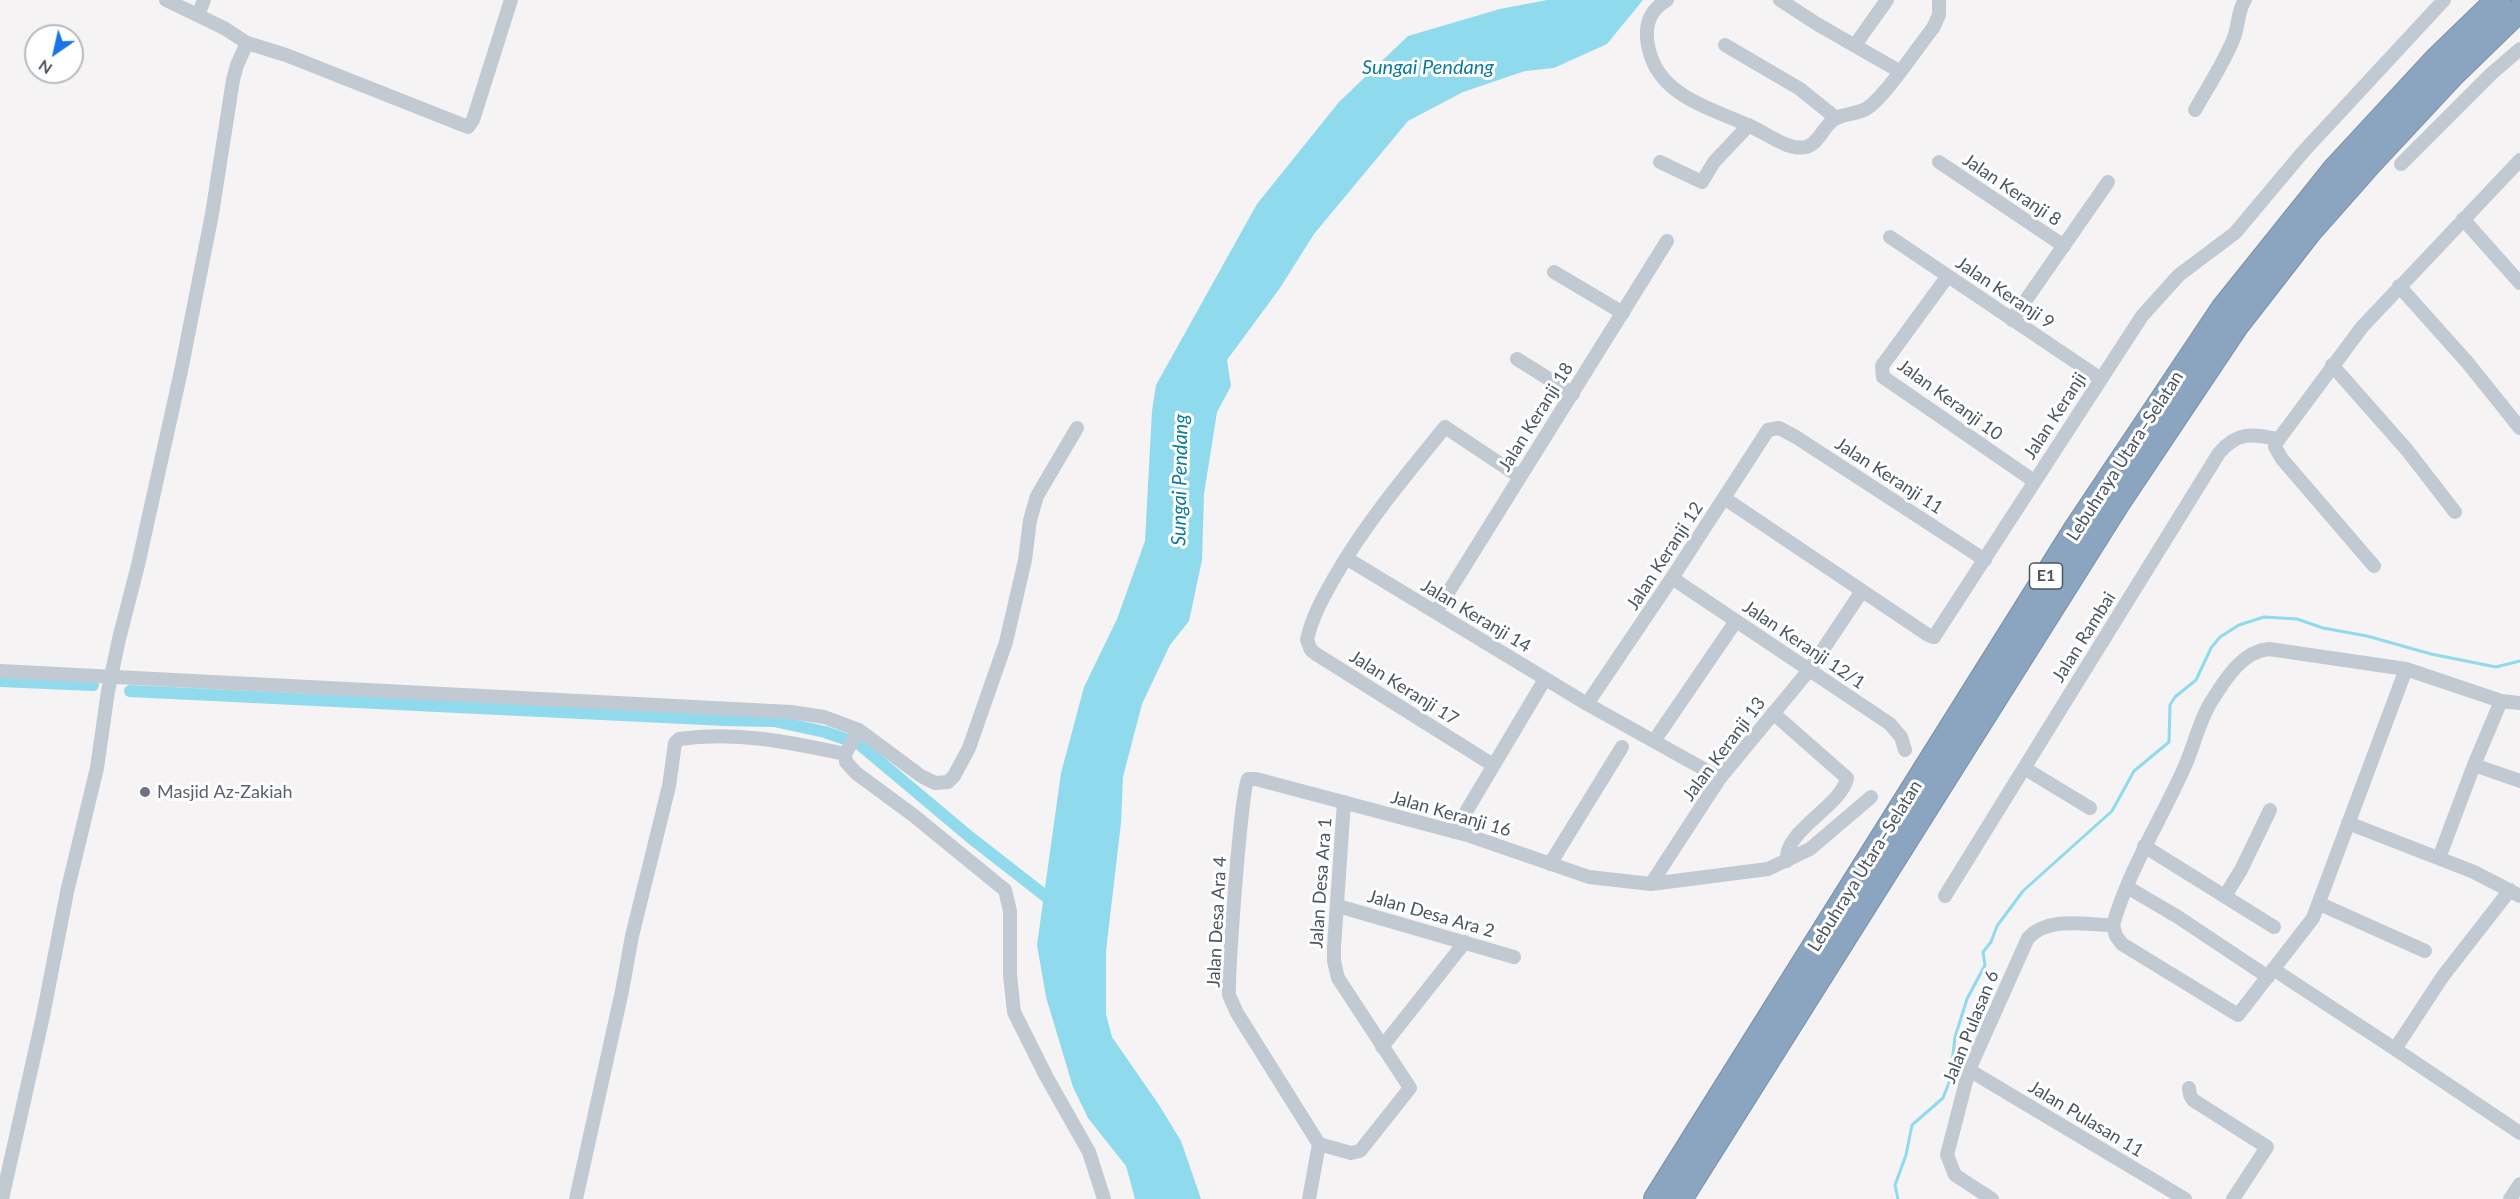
<!DOCTYPE html>
<html>
<head>
<meta charset="utf-8">
<style>
  body { margin:0 }
  #map { position:relative; width:2520px; height:1199px; overflow:hidden; background:#f5f3f3; font-family:Lato,sans-serif }
  canvas { display:block }
  .north { position:absolute; left:24px; top:24px; width:60px; height:60px; box-sizing:border-box; background:#fff; border:2px solid #b7bbc0; border-radius:50%; rotate:214deg; font-size:16px; font-weight:700; line-height:24px; text-align:center; color:#4a5661 }
  .north::after { content:''; display:block; margin:auto; width:21px; height:27px; background:#1a73e8; clip-path:polygon(50% 0,100% 100%,50% 72%,0 100%) }
</style>
</head>
<body>
<div id="map">
<canvas width="2520" height="1199"></canvas>
<div class="north">N</div>
</div>
<script>
const ctx = document.querySelector('canvas').getContext('2d');
ctx.lineJoin = 'round';
function fillPath(path, color) { ctx.fillStyle = color; ctx.fill(path, 'evenodd'); }
function strokePath(path, color, width, dash) { ctx.strokeStyle = color; ctx.lineWidth = width; ctx.lineCap = dash ? 'butt' : 'round'; ctx.setLineDash(dash || []); ctx.stroke(path); }
function drawText(font, color, halo, rows, align = 'center') {
  ctx.font = font + ' Lato,sans-serif'; ctx.lineWidth = 6; ctx.setLineDash([]); ctx.textBaseline = 'middle'; ctx.strokeStyle = halo; ctx.fillStyle = color; for (const [text, x, y, turn = 0] of rows) {
    ctx.save(); ctx.translate(x, y); ctx.rotate((+turn || 0) * Math.PI / 180); ctx.textAlign = isNaN(turn) ? turn : align; if (halo) ctx.strokeText(text, 0, 0); ctx.fillText(text, 0, 0); ctx.restore();
  }
}
fillPath(new Path2D(`
  M 1547,0 L 1643,0 L 1607,44 L 1554,68 L 1525,71 L 1463,92 L 1408,121 L 1314,234 L 1280,288 L 1227,360 L 1231,386 L 1217,412 L 1204,494 L 1202,560 L 1189,621 L 1170,645 L 1142,704 L 1123,777 L 1121,823 L 1106,951 L 1106,1014 L 1112,1037 L 1159,1105 L 1181,1141 L 1201,1199 L 1135,1199 L 1126,1166 L 1088,1118 L 1073,1087 L 1046,997 L 1037,945 L 1061,773 L 1084,687 L 1117,619 L 1145,541 L 1152,411 L 1156,385 L 1257,204 L 1339,102 L 1408,36 L 1500,9 Z`), '#90daee');
strokePath(new Path2D(`
  M 1898,1199 L 1895,1185 L 1906,1155 L 1912,1125 L 1943,1098 L 1950,1080 L 1955,1037 L 1967,999 L 1985,965 L 1983,952 L 1991,942 L 1997,926 L 2023,891 L 2112,811 L 2134,771 L 2169,742 L 2170,705 L 2175,697 L 2196,680 L 2211,648 L 2220,637 L 2239,625 L 2264,617 L 2297,619 L 2323,628 L 2367,636 L 2431,654 L 2496,667 L 2520,661`), '#90daee', 3);
strokePath(new Path2D(`
  M 0,681 L 93,685
  M 130,691 L 725,720 L 774,721 L 825,732 L 859,744 L 971,838 L 1057,905`), '#90daee', 12);
const motorway = new Path2D(`
  M 1656,1199 L 2076,529 L 2223,309 L 2336,168 L 2436,60 L 2498,0
  M 1680,1199 L 2117,504 L 2236,326 L 2309,232 L 2370,163 L 2453,74 L 2520,9`);
strokePath(motorway, '#7690ad', 26);
strokePath(new Path2D(`
  M 1667,0 C 1652,9 1646,20 1647,38 C 1652,95 1707,106 1752,127 C 1768,134 1788,151 1806,147 C 1818,144 1823,128 1832,121 C 1841,113 1855,115 1866,109 C 1885,97 1917,48 1933,28 L 1939,15 L 1939,0
  M 1780,0 L 1817,24 L 1899,71
  M 198,15 L 204,0
  M 247,43 L 286,55 L 468,127 L 473,120 L 511,0
  M 1725,45 L 1800,89 L 1836,118
  M 1855,45 L 1887,0
  M 2195,110 C 2208,87 2223,64 2233,40 C 2239,27 2237,11 2245,0
  M 1660,162 L 1702,182 L 1714,162 L 1749,125
  M 1939,162 L 2064,246
  M 2401,164 L 2491,74 L 2520,49
  M 2463,219 L 2520,283
  M 1890,237 L 2101,379
  M 1554,272 L 1623,313
  M 1947,277 L 1882,366 L 1883,377 L 2034,481
  M 2399,286 L 2467,362 L 2520,428
  M 2012,320 L 2108,182
  M 1517,359 L 1573,394
  M 2332,365 L 2407,450 L 2455,512
  M 1724,498 L 1928,635 L 1934,637 L 2142,316 L 2179,275 L 2235,233 L 2303,152 L 2444,0
  M 1346,558 L 1587,704 L 1720,778
  M 2374,566 L 2282,459 L 2275,447 L 2276,443 L 2362,327 L 2520,160
  M 1672,578 L 1890,724 L 1901,737 L 1905,750
  M 1436,612 L 1667,241
  M 2406,669 L 2313,918 L 2238,1015 L 2122,944 L 2116,936 L 2113,925 C 2129,869 2161,820 2185,766 C 2194,746 2199,721 2211,702 C 2224,681 2242,651 2269,649 L 2406,669 L 2501,701 L 2520,703
  M 0,671 L 791,712 L 824,717 L 859,730 L 921,776 L 935,783 L 948,782 L 954,776 L 969,748 L 1006,642 L 1025,560 L 1030,520 L 1037,496 L 1077,428
  M 1587,704 L 1672,578 L 1768,430 L 1779,428 L 1796,437 L 1985,560
  M 1773,713 L 1847,778 C 1842,806 1783,831 1787,861
  M 859,730 L 845,754 L 846,762 L 856,773 L 913,815 L 1005,890 L 1010,911 L 1010,975 L 1014,1012 L 1046,1076 L 1089,1152 L 1104,1199
  M 1654,741 L 1736,621
  M 1493,765 L 1316,654 L 1311,650 L 1307,640 C 1312,616 1325,594 1337,573 C 1368,520 1407,474 1445,427 L 1520,477
  M 2474,765 L 2520,781
  M 2024,768 L 2090,808
  M 2348,823 L 2474,872 L 2520,896
  M 1454,832 L 1545,679
  M 2144,846 L 2274,927
  M 2439,858 L 2474,765 L 2501,701
  M 1550,864 L 1622,747
  M 1651,884 L 1720,778 L 1810,669 L 1862,591
  M 2127,887 L 2178,917 L 2268,977
  M 1945,896 L 2219,453 C 2238,431 2252,434 2277,439
  M 2225,896 L 2241,870 L 2270,810
  M 2320,904 L 2425,951
  M 1338,906 L 1514,957
  M 2273,969 L 2395,1049 L 2443,976 L 2510,890
  M 1382,1047 L 1465,942
  M 2395,1049 L 2520,1133
  M 1969,1070 L 2185,1199
  M 2189,1088 L 2190,1095 L 2193,1100 L 2267,1147 L 2233,1199
  M 1319,1144 L 1237,1013 L 1229,995 C 1228,973 1241,788 1248,779 L 1256,779 L 1467,835 L 1589,877 L 1651,884 L 1768,869 L 1810,849 L 1871,797
  M 1319,1144 L 1351,1153 L 1360,1151 L 1410,1088 L 1338,978 L 1334,961 L 1334,947 L 1344,802
  M 2,1199 L 43,1016 L 67,892 L 97,768 L 108,691 L 119,639 L 138,565 L 181,371 L 212,214 L 233,80 L 237,65 L 247,43 L 224,28 L 166,0
  M 576,1199 L 622,991 L 632,936 L 669,786 L 675,743 L 679,739 C 736,731 790,742 845,754
  M 1309,1199 L 1319,1144
  M 1992,1199 L 1955,1175 L 1947,1155 L 1969,1070 L 2028,938 C 2048,916 2085,925 2113,925
  M 2510,1199 L 2520,1184`), '#c1cad2', 14);
strokePath(motorway, '#8ba5c1', 24);
for (const [x, y, r, color] of [
  [145,792,6,"#6b7280"]
]) { const dot = new Path2D(); dot.arc(x, y, r, 0, 2 * Math.PI); ctx.fillStyle = color; ctx.fill(dot); strokePath(dot, '#fff', 2); }
for (const [x, y, w] of [
  [2046,576,33]
]) { const box = new Path2D(); box.roundRect(x - w / 2, y - 13, w, 26, 4.5); ctx.fillStyle = '#fff'; ctx.fill(box); strokePath(box, '#4a5661', 1.5); }
drawText('bold 16px', '#4a5661', null, [
  ["E1",2046,576]
]);
drawText('18px', '#4a5661', '#fff', [
  ["Jalan Keranji 8",2012,190,34],
  ["Jalan Keranji 9",2005,293,34],
  ["Jalan Keranji 10",1950,400,36],
  ["Jalan Keranji",2055,416,-57],
  ["Jalan Keranji 18",1536,417,-58],
  ["Lebuhraya Utara–Selatan",2125,456,-57],
  ["Jalan Keranji 11",1889,476,33],
  ["Jalan Keranji 12",1665,556,-57],
  ["Jalan Keranji 14",1476,616,31],
  ["Jalan Rambai",2084,637,-58],
  ["Jalan Keranji 12/1",1804,645,34],
  ["Jalan Keranji 17",1404,688,32],
  ["Jalan Keranji 13",1724,749,-53],
  ["Jalan Keranji 16",1451,814,16],
  ["Lebuhraya Utara–Selatan",1865,866,-58],
  ["Jalan Desa Ara 1",1321,883,-86],
  ["Jalan Desa Ara 2",1431,914,16],
  ["Jalan Desa Ara 4",1217,922,-87],
  ["Jalan Pulasan 6",1971,1027,-68],
  ["Jalan Pulasan 11",2086,1119,31]
]);
drawText('18px', '#5b616d', '#fff', [
  ["Masjid Az-Zakiah",157,792]
], 'left');
drawText('italic 20px', '#0c7c9b', '#fff', [
  ["Sungai Pendang",1428,68],
  ["Sungai Pendang",1180,480,-89]
]);
</script>
</body>
</html>
